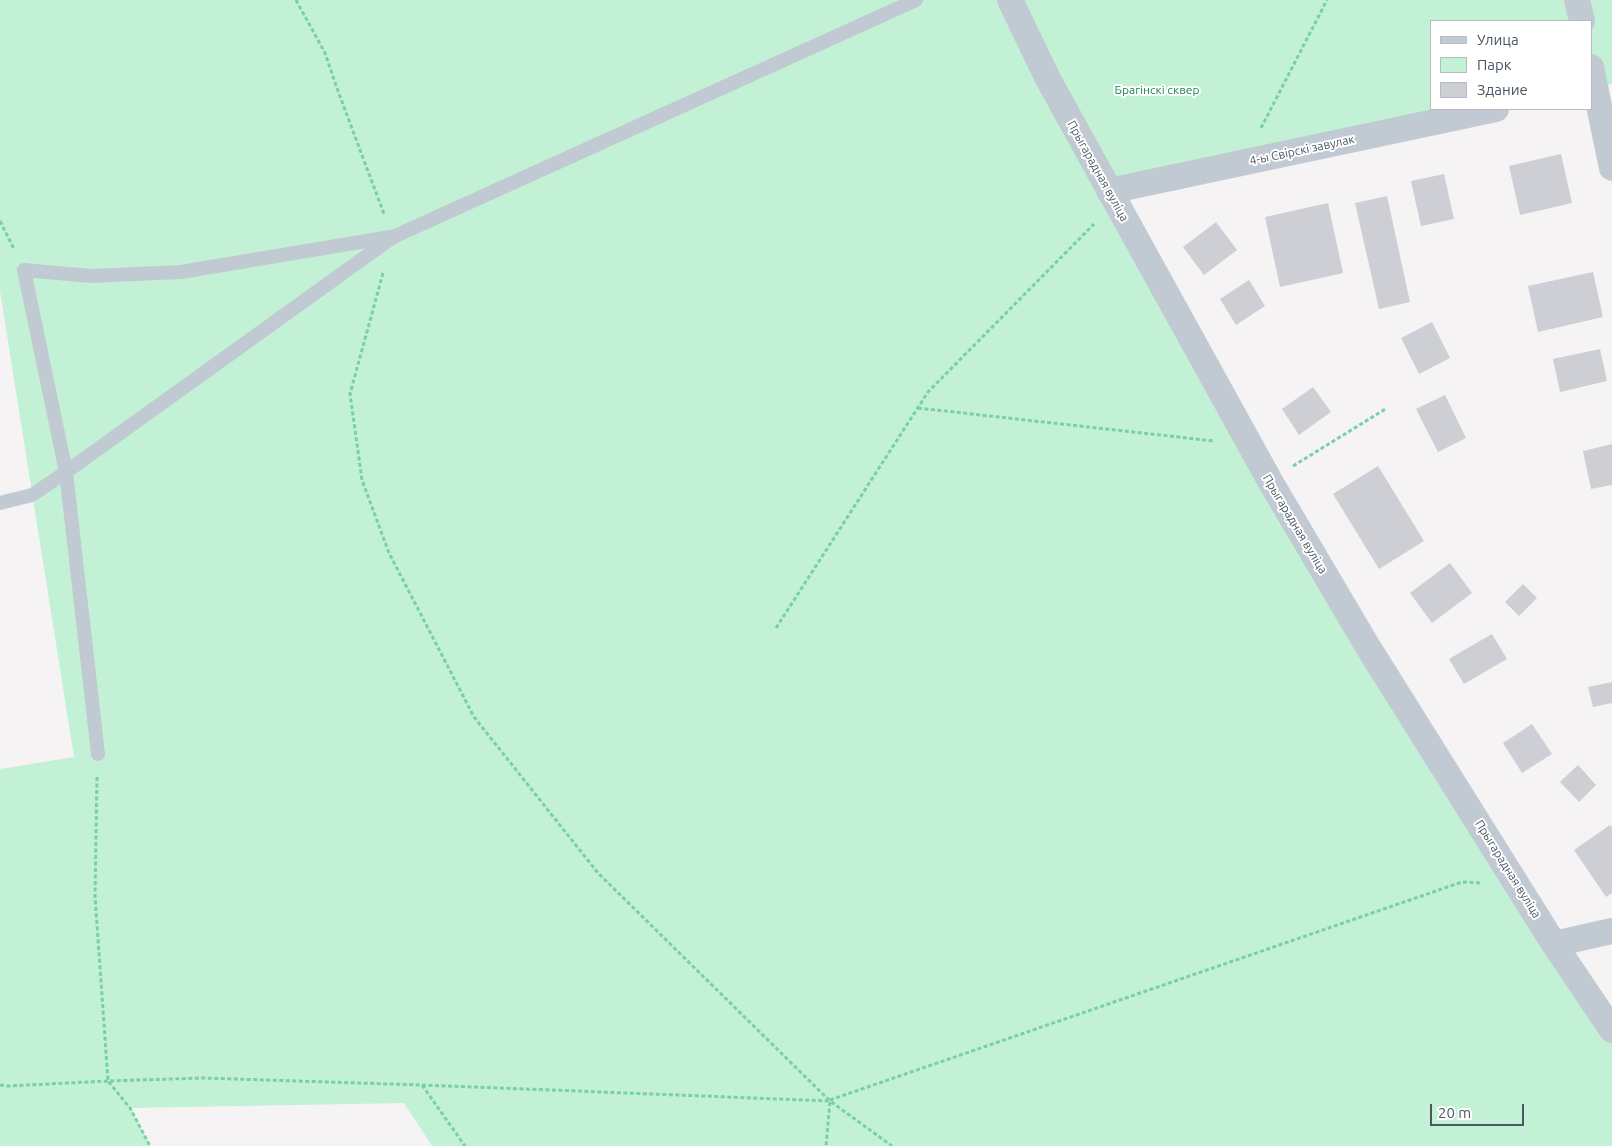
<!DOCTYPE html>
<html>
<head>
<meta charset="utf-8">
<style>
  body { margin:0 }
  #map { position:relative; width:1612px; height:1146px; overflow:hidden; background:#f5f3f3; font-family:Ubuntu,sans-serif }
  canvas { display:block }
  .legend { position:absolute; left:1430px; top:20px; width:162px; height:90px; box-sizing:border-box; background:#fff; border:1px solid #b7bbc0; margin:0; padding:6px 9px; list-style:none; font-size:15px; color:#4a5661 }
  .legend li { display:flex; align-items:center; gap:10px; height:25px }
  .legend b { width:25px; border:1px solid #b7bbc0 }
  .scale { position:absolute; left:1430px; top:1104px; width:94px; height:22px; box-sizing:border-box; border:2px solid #4a5661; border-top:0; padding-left:6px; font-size:15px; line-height:18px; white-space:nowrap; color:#4a5661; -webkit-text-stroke:4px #fff; paint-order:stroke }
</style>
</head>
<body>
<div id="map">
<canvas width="1612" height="1146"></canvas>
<ul class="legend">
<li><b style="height:6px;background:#c1cad2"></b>Улица</li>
<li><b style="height:14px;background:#c3f1d5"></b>Парк</li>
<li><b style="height:14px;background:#cdcfd5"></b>Здание</li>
</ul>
<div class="scale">20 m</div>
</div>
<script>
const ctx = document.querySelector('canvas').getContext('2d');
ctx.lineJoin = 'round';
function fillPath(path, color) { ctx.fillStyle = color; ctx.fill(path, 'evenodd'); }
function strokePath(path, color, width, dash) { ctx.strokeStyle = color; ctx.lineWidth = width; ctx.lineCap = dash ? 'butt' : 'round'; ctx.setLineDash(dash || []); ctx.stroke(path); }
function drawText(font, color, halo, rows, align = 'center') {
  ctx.font = font + ' Ubuntu,sans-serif'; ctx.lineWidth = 4; ctx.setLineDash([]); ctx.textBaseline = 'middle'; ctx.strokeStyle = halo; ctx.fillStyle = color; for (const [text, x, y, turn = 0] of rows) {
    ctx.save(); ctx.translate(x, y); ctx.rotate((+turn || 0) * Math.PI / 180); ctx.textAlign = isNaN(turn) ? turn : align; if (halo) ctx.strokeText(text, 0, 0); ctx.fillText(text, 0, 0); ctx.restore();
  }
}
fillPath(new Path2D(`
  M 0,0 L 1612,0 L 1612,84 L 1591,89 L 1591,21 L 1431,21 L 1431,109 L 1496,109 L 1109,191 L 1612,1036 L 1612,1146 L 432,1146 L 404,1103 L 131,1108 L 150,1146 L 0,1146 L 0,769 L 74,757 L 0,291 Z`), '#c3f1d5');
fillPath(new Path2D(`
  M 1561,154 L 1572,203 L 1520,215 L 1509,166 Z
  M 1444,174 L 1454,219 L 1421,226 L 1411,181 Z
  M 1387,196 L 1410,302 L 1379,309 L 1355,203 Z
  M 1328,203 L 1343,273 L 1280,287 L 1265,217 Z
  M 1216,222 L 1237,250 L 1204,275 L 1183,247 Z
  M 1593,272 L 1603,317 L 1538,332 L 1528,286 Z
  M 1249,280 L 1265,306 L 1236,325 L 1220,299 Z
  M 1432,322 L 1450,358 L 1419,374 L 1401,338 Z
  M 1600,349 L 1607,381 L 1560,392 L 1553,359 Z
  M 1313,387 L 1331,412 L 1299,435 L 1282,409 Z
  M 1445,395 L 1466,438 L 1438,452 L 1416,409 Z
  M 1612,444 L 1612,485 L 1591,489 L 1583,451 Z
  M 1378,466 L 1424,541 L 1379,569 L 1333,494 Z
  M 1450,563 L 1472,593 L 1432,623 L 1410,593 Z
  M 1523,584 L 1537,598 L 1519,616 L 1505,602 Z
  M 1492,634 L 1507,659 L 1464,684 L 1449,659 Z
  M 1612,682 L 1612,703 L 1593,707 L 1588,687 Z
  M 1532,724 L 1552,754 L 1522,773 L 1503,743 Z
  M 1578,765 L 1596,785 L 1579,802 L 1560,782 Z
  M 1610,825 L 1612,828 L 1612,893 L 1606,897 L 1574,850 Z`), '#cdcfd5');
strokePath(new Path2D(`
  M 296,0 L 325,53 L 338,91 L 384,214
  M 1261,128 L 1327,0
  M 0,221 L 14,249
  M 383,273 L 350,394 L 362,480 L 389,553 L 474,717 L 598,873 L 830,1101 L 892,1146
  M 918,408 L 1214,441
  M 1293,466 L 1387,408
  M 776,628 L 928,392 L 1094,224
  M 97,777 L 95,896 L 108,1081 L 130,1108 L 150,1146
  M 0,1085 L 8,1086 L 108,1081 L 203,1078 L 422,1085 L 465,1146
  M 422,1085 L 830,1101 L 826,1146
  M 830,1100 L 1462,882 L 1482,883`), '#7ad0a6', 3, [4, 2.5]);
strokePath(new Path2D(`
  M 0,503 L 32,495 L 66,472 L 24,270 L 91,276 L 181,272 L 390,237
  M 98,754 L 66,472 L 393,237 L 916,0`), '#c1cad2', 14);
strokePath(new Path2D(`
  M 1010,0 L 1048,79 L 1270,481 L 1368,647 L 1554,944 L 1612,1030
  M 1577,0 L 1582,21
  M 1591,67 L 1612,168
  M 1109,191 L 1496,109
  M 1554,944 L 1612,931`), '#c1cad2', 26);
drawText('12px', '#17864f', '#fff', [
  ["Брагінскі сквер",1157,90]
]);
drawText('12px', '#4a5661', '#fff', [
  ["4-ы Свірскі завулак",1302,150,-12],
  ["Прыгарадная вуліца",1098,171,61],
  ["Прыгарадная вуліца",1295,524,59],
  ["Прыгарадная вуліца",1508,869,58]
]);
</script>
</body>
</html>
